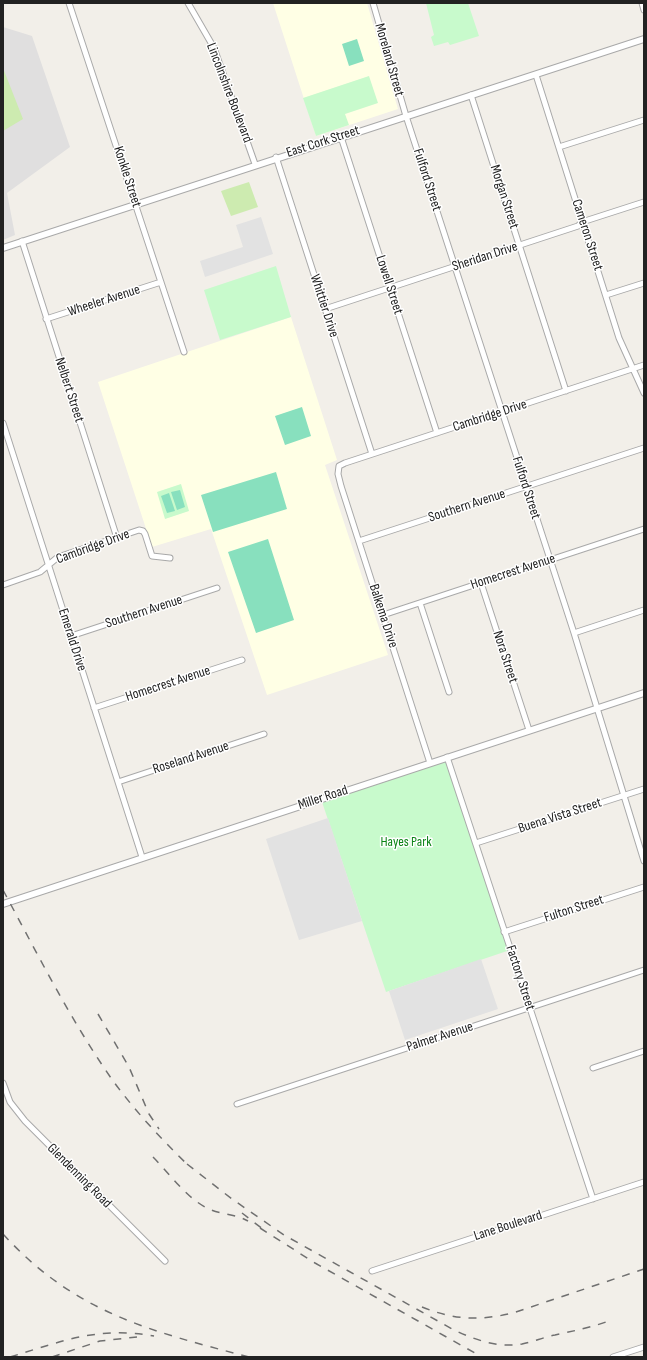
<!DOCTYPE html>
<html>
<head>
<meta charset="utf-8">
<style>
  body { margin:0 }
  #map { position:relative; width:647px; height:1360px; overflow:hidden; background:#f2efe9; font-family:"Sofia Sans Condensed",sans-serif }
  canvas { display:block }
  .frame { position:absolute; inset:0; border:4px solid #222; pointer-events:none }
</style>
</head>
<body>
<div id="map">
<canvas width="647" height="1360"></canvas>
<div class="frame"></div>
</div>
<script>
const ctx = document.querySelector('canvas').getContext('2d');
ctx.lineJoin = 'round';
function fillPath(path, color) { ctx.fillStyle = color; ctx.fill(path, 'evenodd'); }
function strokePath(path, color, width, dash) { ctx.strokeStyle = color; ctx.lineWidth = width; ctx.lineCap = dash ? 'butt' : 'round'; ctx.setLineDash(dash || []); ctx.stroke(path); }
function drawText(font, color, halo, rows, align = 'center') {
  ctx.font = font + ' "Sofia Sans Condensed",sans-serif'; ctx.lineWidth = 3; ctx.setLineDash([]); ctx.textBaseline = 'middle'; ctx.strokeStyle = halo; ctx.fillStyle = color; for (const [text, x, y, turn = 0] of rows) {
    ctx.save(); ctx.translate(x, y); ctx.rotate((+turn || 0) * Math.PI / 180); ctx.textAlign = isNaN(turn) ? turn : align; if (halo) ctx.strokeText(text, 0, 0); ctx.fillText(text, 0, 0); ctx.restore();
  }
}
fillPath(new Path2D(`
  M 3,27 L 32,36 L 70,147 L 7,193 L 15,235 L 3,240 Z`), '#e0dfdf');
fillPath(new Path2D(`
  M 273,3 L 367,3 L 398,109 L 316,136 Z
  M 291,317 L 337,460 L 325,465 L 388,655 L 267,695 L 211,529 L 152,547 L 98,382 Z`), '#ffffe5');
fillPath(new Path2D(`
  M 3,68 L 23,119 L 3,131 Z
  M 249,182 L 258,207 L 231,216 L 221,191 Z`), '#cdebb0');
fillPath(new Path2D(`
  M 426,3 L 468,3 L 479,36 L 450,45 L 448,42 L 434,46 L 431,37 L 434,35 Z
  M 369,76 L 378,103 L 345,114 L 349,125 L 316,136 L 303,98 Z
  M 276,266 L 291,317 L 220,340 L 204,290 Z
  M 181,484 L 189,511 L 165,519 L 157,492 Z
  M 447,757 L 510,950 L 386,992 L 321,799 Z`), '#c8facc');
fillPath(new Path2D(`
  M 357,39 L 364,61 L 349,66 L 342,44 Z
  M 302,407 L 311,436 L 285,445 L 275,416 Z
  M 276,472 L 287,509 L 213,532 L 201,495 Z
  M 180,490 L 185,507 L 177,510 L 171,492 Z
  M 169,493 L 175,511 L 167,513 L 161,496 Z
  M 268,539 L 294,620 L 256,633 L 228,552 Z`), '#88e0be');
fillPath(new Path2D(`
  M 261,217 L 273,254 L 205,277 L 200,261 L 243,247 L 236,225 Z
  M 328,818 L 362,921 L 299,940 L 266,839 Z
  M 481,959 L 498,1009 L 405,1040 L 389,991 Z`), '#e2e2e2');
const minor = new Path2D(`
  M 69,3 L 184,352
  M 188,3 L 214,48 L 255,164
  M 373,3 L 406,116 L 574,633 L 644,861
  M 642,3 L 644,10
  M 536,75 L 619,338 L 644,393
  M 471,95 L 566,391
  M 341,137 L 437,433
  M 559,147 L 644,120
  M 276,157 L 372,454
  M 22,241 L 117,538
  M 606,295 L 644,283
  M 325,309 L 578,226 L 582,222 L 644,202
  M 46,319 L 161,282
  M 3,423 L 142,857
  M 359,541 L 644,448
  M 481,583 L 529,730
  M 3,585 L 40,572 L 58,557 L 139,530 L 143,531 L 145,534 L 152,556 L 170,558
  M 420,603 L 449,692
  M 383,615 L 644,529
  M 574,633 L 644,610
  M 71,636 L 217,588
  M 94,708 L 242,660
  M 447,757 L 593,1199
  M 430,763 L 341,486 L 338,474 L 339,466 L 345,463 L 644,365
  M 118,782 L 264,734
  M 476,843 L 644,789
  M 504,932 L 644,887
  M 593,1068 L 644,1051
  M 3,1083 L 10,1102 L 25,1121 L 165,1261
  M 237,1104 L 644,970
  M 372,1271 L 644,1182
  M 613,1357 L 644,1347`);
const tertiary = new Path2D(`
  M 3,248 L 644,39
  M 3,904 L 644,693`);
strokePath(minor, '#a9a9a9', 7);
strokePath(tertiary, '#a9a9a9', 8);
strokePath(minor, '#fff', 5);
strokePath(tertiary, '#fff', 6);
strokePath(new Path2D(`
  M 3,890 C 37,953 70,1019 111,1078 C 134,1110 161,1139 190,1167
  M 98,1014 L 129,1067 L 149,1114 L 159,1129
  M 153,1157 C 170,1174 187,1199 209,1209 C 222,1215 236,1214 248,1221
  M 187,1164 L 232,1199 L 284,1235 L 454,1330 C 476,1340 497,1348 522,1344 C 533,1342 544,1337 555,1335 C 573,1331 589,1328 606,1322
  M 242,1213 L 264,1230
  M 260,1228 L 315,1263 L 482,1357
  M 3,1234 C 75,1313 150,1331 249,1357
  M 422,1307 C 454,1320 479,1321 513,1313 L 644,1269
  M 10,1357 C 63,1341 98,1326 154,1336
  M 52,1357 L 100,1341 L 137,1337`), '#707070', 1.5, [8, 8]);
drawText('14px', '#222', '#fff', [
  ["Moreland Street",389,60,74],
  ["Lincolnshire Boulevard",229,93,69],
  ["East Cork Street",323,142,-18],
  ["Konkle Street",127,177,72],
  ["Fulford Street",427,180,72],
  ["Morgan Street",504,197,72],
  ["Cameron Street",587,235,72],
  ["Sheridan Drive",485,257,-18],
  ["Lowell Street",389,285,72],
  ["Wheeler Avenue",104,301,-18],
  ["Whittier Drive",324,306,72],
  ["Nelbert Street",69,390,72],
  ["Cambridge Drive",490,416,-18],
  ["Fulford Street",526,488,72],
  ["Southern Avenue",467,506,-18],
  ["Cambridge Drive",93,547,-20],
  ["Homecrest Avenue",513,572,-18],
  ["Southern Avenue",144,612,-18],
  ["Balkema Drive",383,616,72],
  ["Emerald Drive",72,640,72],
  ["Nora Street",505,657,72],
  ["Homecrest Avenue",168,684,-18],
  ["Roseland Avenue",191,758,-18],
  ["Miller Road",323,798,-18],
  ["Buena Vista Street",560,816,-18],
  ["Fulton Street",574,909,-18],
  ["Factory Street",520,978,72],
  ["Palmer Avenue",440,1037,-18],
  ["Glendenning Road",79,1176,45],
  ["Lane Boulevard",508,1226,-18]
]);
drawText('14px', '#0c8416', '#fff', [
  ["Hayes Park",406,842]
]);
</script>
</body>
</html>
